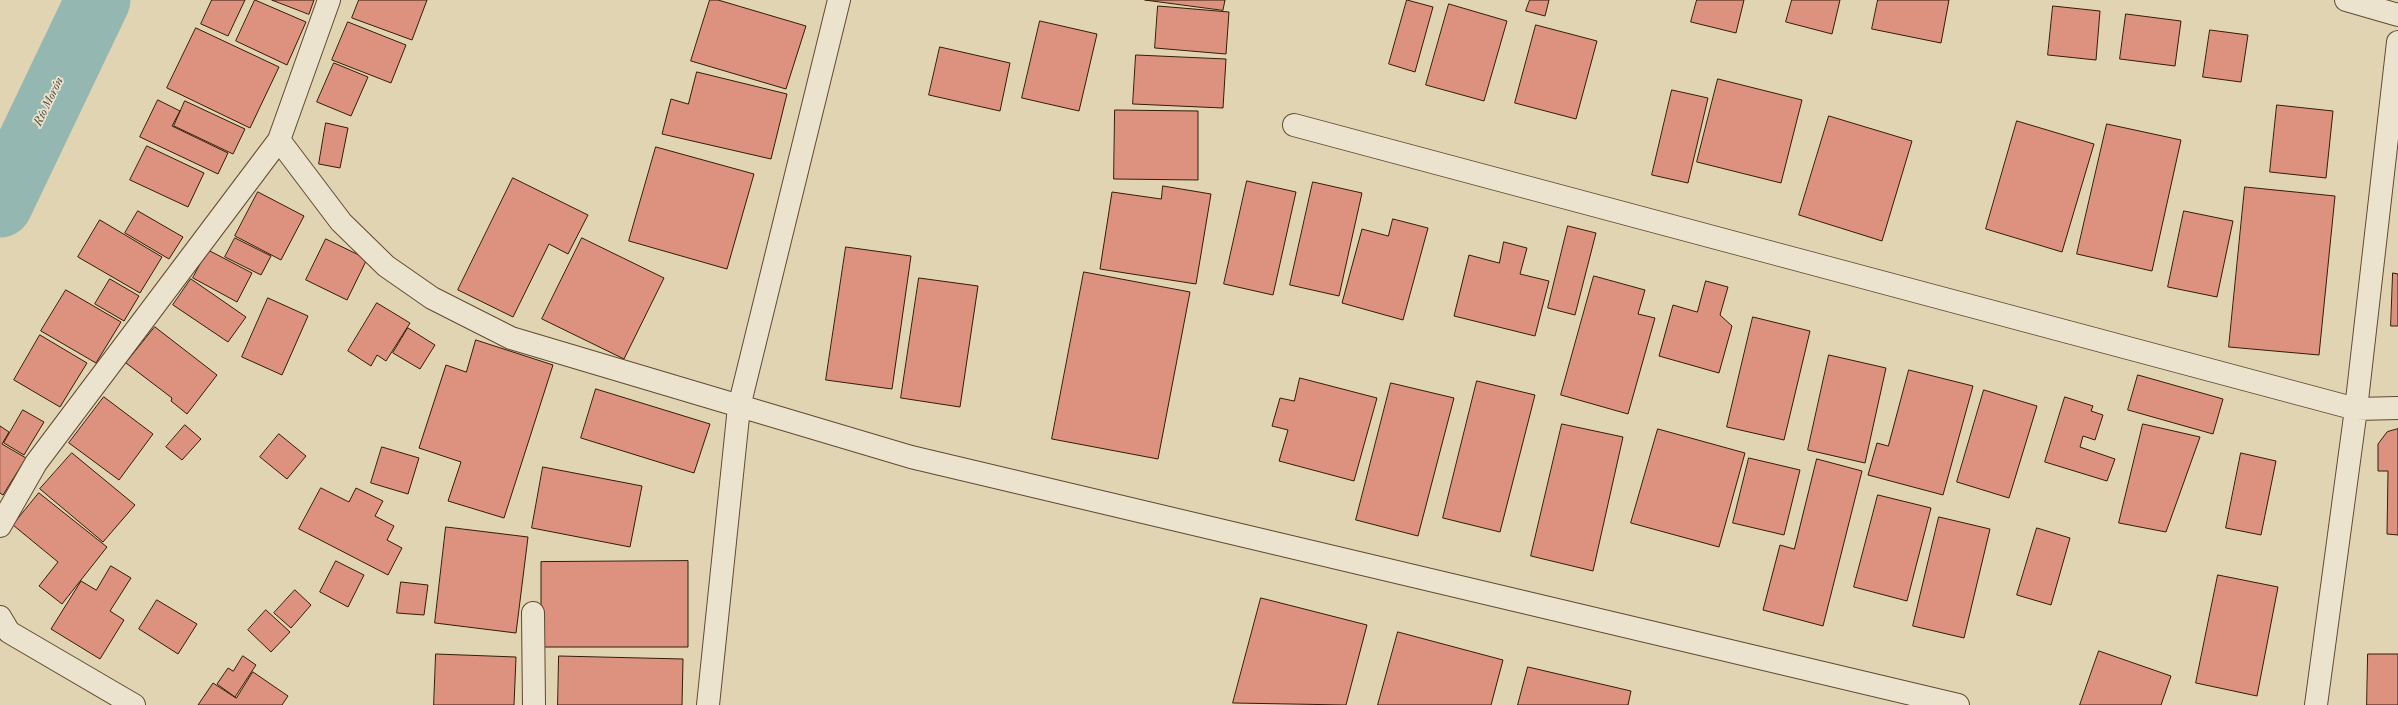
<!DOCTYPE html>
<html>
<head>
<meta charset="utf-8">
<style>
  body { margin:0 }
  canvas { display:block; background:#e1d4b3 }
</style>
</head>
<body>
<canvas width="2398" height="705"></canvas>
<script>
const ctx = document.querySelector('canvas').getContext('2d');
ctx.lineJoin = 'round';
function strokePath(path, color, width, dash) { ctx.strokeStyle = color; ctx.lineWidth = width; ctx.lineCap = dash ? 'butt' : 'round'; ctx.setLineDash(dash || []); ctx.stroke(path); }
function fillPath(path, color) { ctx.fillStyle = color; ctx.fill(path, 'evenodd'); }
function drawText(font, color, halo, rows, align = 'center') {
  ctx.font = font + ' "IM FELL French Canon",serif'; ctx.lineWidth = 3.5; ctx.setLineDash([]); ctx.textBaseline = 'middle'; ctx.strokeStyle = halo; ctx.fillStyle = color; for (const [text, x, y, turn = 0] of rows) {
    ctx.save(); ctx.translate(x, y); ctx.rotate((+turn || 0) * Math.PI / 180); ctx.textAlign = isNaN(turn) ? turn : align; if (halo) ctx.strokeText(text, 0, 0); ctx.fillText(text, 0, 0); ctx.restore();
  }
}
strokePath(new Path2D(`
  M 0,205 L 98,0`), '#95b7b2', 65);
const building = new Path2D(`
  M 212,0 L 245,0 L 228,36 L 201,24 Z
  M 255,0 L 306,22 L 287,65 L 236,41 Z
  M 272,0 L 314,0 L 309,14 Z
  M 359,0 L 427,0 L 412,40 L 352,18 Z
  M 710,0 L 718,0 L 806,26 L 786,89 L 691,61 Z
  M 1145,0 L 1225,0 L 1223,10 Z
  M 1407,0 L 1433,7 L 1415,72 L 1389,64 Z
  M 1530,0 L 1549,0 L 1545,16 L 1526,11 Z
  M 1697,0 L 1744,0 L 1736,33 L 1691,22 Z
  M 1792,0 L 1840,0 L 1832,34 L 1786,22 Z
  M 1878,0 L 1949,0 L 1941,43 L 1872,29 Z
  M 1449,4 L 1507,21 L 1484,101 L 1426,85 Z
  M 1158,6 L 1229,12 L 1226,54 L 1155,48 Z
  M 2053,6 L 2100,11 L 2096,60 L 2048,55 Z
  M 2126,14 L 2181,21 L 2175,66 L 2120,59 Z
  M 1040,21 L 1097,34 L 1079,111 L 1022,98 Z
  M 348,22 L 406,45 L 391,83 L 332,60 Z
  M 1536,25 L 1597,41 L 1576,119 L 1515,103 Z
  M 196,28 L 279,67 L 250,128 L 167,88 Z
  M 2210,30 L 2248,35 L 2241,82 L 2203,77 Z
  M 940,47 L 1010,63 L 1000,111 L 929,95 Z
  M 1136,55 L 1226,59 L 1223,108 L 1133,104 Z
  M 334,63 L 368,77 L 351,116 L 317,102 Z
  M 697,72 L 787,94 L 771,159 L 662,134 L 671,99 L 688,104 Z
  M 1718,79 L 1802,100 L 1781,183 L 1697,162 Z
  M 1672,90 L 1708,98 L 1688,183 L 1652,175 Z
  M 158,100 L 180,111 L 172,126 L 228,153 L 218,174 L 140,137 Z
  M 185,101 L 245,129 L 233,154 L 174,126 Z
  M 2277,105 L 2333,111 L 2326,178 L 2270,172 Z
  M 1115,110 L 1198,111 L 1198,180 L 1114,179 Z
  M 1829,116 L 1912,141 L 1882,241 L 1799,215 Z
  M 2017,121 L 2094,144 L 2062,252 L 1986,229 Z
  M 326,123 L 348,128 L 340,168 L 319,164 Z
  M 2107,124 L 2181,140 L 2152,271 L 2077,254 Z
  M 147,146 L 204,173 L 188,207 L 130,180 Z
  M 656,147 L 754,174 L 727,269 L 629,241 Z
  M 513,178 L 588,215 L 568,254 L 549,244 L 513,317 L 458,290 Z
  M 1247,181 L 1296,192 L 1273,295 L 1224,284 Z
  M 1313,182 L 1362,193 L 1339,296 L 1290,285 Z
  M 1163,186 L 1211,194 L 1196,284 L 1100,269 L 1112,192 L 1161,199 Z
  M 2245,187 L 2335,196 L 2319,355 L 2229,347 Z
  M 258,192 L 304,216 L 281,260 L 235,236 Z
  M 138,211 L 183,237 L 169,259 L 125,233 Z
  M 2184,211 L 2233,221 L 2217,297 L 2168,287 Z
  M 1393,219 L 1428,228 L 1403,320 L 1342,303 L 1362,229 L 1388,236 Z
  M 100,220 L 162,257 L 140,293 L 78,257 Z
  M 1568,226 L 1596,233 L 1575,315 L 1548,308 Z
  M 235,238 L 271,256 L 261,275 L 225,257 Z
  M 582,238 L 664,278 L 624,359 L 542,319 Z
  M 326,239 L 367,259 L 347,300 L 306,280 Z
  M 1504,242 L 1527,248 L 1520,274 L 1549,281 L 1535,336 L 1454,316 L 1469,255 L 1499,263 Z
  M 846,247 L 911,256 L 892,389 L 826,380 Z
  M 208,250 L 252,273 L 237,302 L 193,278 Z
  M 1084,272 L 1190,292 L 1158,459 L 1052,439 Z
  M 2393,273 L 2398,274 L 2398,326 L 2391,326 Z
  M 1594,276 L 1645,290 L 1638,314 L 1655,318 L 1628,414 L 1561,395 Z
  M 919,278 L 978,286 L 960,407 L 901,398 Z
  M 110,279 L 139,296 L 124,321 L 95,304 Z
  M 191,279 L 246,317 L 228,342 L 173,305 Z
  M 1706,281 L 1728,287 L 1720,315 L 1732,326 L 1719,373 L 1659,356 L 1673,305 L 1697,312 Z
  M 66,290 L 121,322 L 96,363 L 41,331 Z
  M 268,298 L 308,316 L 282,375 L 242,357 Z
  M 377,303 L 410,323 L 386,361 L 377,355 L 371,366 L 348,351 Z
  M 1753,317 L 1810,331 L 1784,440 L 1727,427 Z
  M 155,327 L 217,375 L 187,414 L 171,401 L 172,398 L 126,363 Z
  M 408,328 L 435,345 L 420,369 L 393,353 Z
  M 40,335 L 87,363 L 60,407 L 14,380 Z
  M 476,340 L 553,365 L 504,518 L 448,501 L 461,462 L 419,448 L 446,365 L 466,372 Z
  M 1829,355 L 1886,368 L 1865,463 L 1808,450 Z
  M 1909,370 L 1973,386 L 1943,495 L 1868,475 L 1877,443 L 1888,446 Z
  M 2138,375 L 2223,399 L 2213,434 L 2128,410 Z
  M 1300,378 L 1377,398 L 1354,481 L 1279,461 L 1288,430 L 1272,426 L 1280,398 L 1294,401 Z
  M 1477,381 L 1535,395 L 1500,532 L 1443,518 Z
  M 1391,383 L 1454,398 L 1418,536 L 1356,520 Z
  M 596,389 L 710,424 L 694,473 L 581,438 Z
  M 1984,390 L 2037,406 L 2009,498 L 1957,482 Z
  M 104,397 L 153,434 L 119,480 L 69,443 Z
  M 2065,397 L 2093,406 L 2091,411 L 2103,415 L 2095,440 L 2083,436 L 2080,447 L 2115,459 L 2107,481 L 2045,462 Z
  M 23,410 L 44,422 L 24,455 L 4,443 Z
  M 1562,424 L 1623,437 L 1593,571 L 1531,556 Z
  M 2143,424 L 2200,437 L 2166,532 L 2119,523 Z
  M 185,425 L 201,439 L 182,460 L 166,447 Z
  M 0,426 L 9,432 L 2,444 L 26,458 L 3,495 L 0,493 Z
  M 1658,429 L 1745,453 L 1719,547 L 1631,523 Z
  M 2398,429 L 2398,535 L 2387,534 L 2388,471 L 2378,471 L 2378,444 L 2387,432 Z
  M 279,434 L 306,456 L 287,479 L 260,457 Z
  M 382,447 L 419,458 L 408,494 L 371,483 Z
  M 72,453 L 135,505 L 103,542 L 40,489 Z
  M 2241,453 L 2276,461 L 2261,535 L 2226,528 Z
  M 1749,458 L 1800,470 L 1784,535 L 1733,523 Z
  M 1817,459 L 1862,471 L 1823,626 L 1763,610 L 1780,545 L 1794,549 Z
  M 543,467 L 642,486 L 630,547 L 532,528 Z
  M 321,488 L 349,502 L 356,488 L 383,501 L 375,516 L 394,526 L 387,540 L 402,548 L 388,575 L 299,529 Z
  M 39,493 L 107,547 L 62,604 L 39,586 L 58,562 L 13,525 Z
  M 1878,495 L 1931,508 L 1907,601 L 1854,587 Z
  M 1939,517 L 1990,529 L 1964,638 L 1913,626 Z
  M 446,527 L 528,537 L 516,633 L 435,623 Z
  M 2037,528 L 2070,538 L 2051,605 L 2017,595 Z
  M 336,561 L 364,575 L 348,607 L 320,592 Z
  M 688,561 L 688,647 L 541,647 L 541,562 Z
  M 111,566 L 131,578 L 110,611 L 124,620 L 100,659 L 51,629 L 81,581 L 96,590 Z
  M 2218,575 L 2278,587 L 2257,696 L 2196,683 Z
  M 401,582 L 428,585 L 424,615 L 397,613 Z
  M 295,590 L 311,605 L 291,628 L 274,613 Z
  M 1261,598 L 1367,625 L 1346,705 L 1233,703 Z
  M 157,600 L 197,624 L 178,654 L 139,629 Z
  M 266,610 L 290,632 L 271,652 L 248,630 Z
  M 1398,632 L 1503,660 L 1491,705 L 1378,705 Z
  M 2099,651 L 2171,676 L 2161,705 L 2080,705 Z
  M 436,654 L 516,657 L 514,705 L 434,705 Z
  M 2368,654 L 2398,654 L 2398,705 L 2367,705 Z
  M 243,656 L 256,665 L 235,697 L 217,684 L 228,668 L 233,671 Z
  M 559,656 L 683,659 L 682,705 L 558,705 Z
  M 1528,667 L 1631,691 L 1628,705 L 1518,705 Z
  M 253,672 L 288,696 L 282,705 L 198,705 L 213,683 L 236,698 Z`);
fillPath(building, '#dd917f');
strokePath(building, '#351c06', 1);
const minor = new Path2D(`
  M 2346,0 L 2398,15
  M 1294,125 L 2356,409 L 2398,408
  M 279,140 L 341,222 L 386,266 L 432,298 L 511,338 L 911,457 L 1958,705
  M 0,526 L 36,463 L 279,140 L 329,0
  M 533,613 L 534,705
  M 0,617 L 9,632 L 134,705
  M 708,705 L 739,407 L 839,0
  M 2316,705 L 2356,409 L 2398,42`);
strokePath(minor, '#604a31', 24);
strokePath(minor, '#ece3ce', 22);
drawText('italic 12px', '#524a3a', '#ece3ce', [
  ["Río Morón",49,102,-64]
]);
</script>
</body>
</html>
